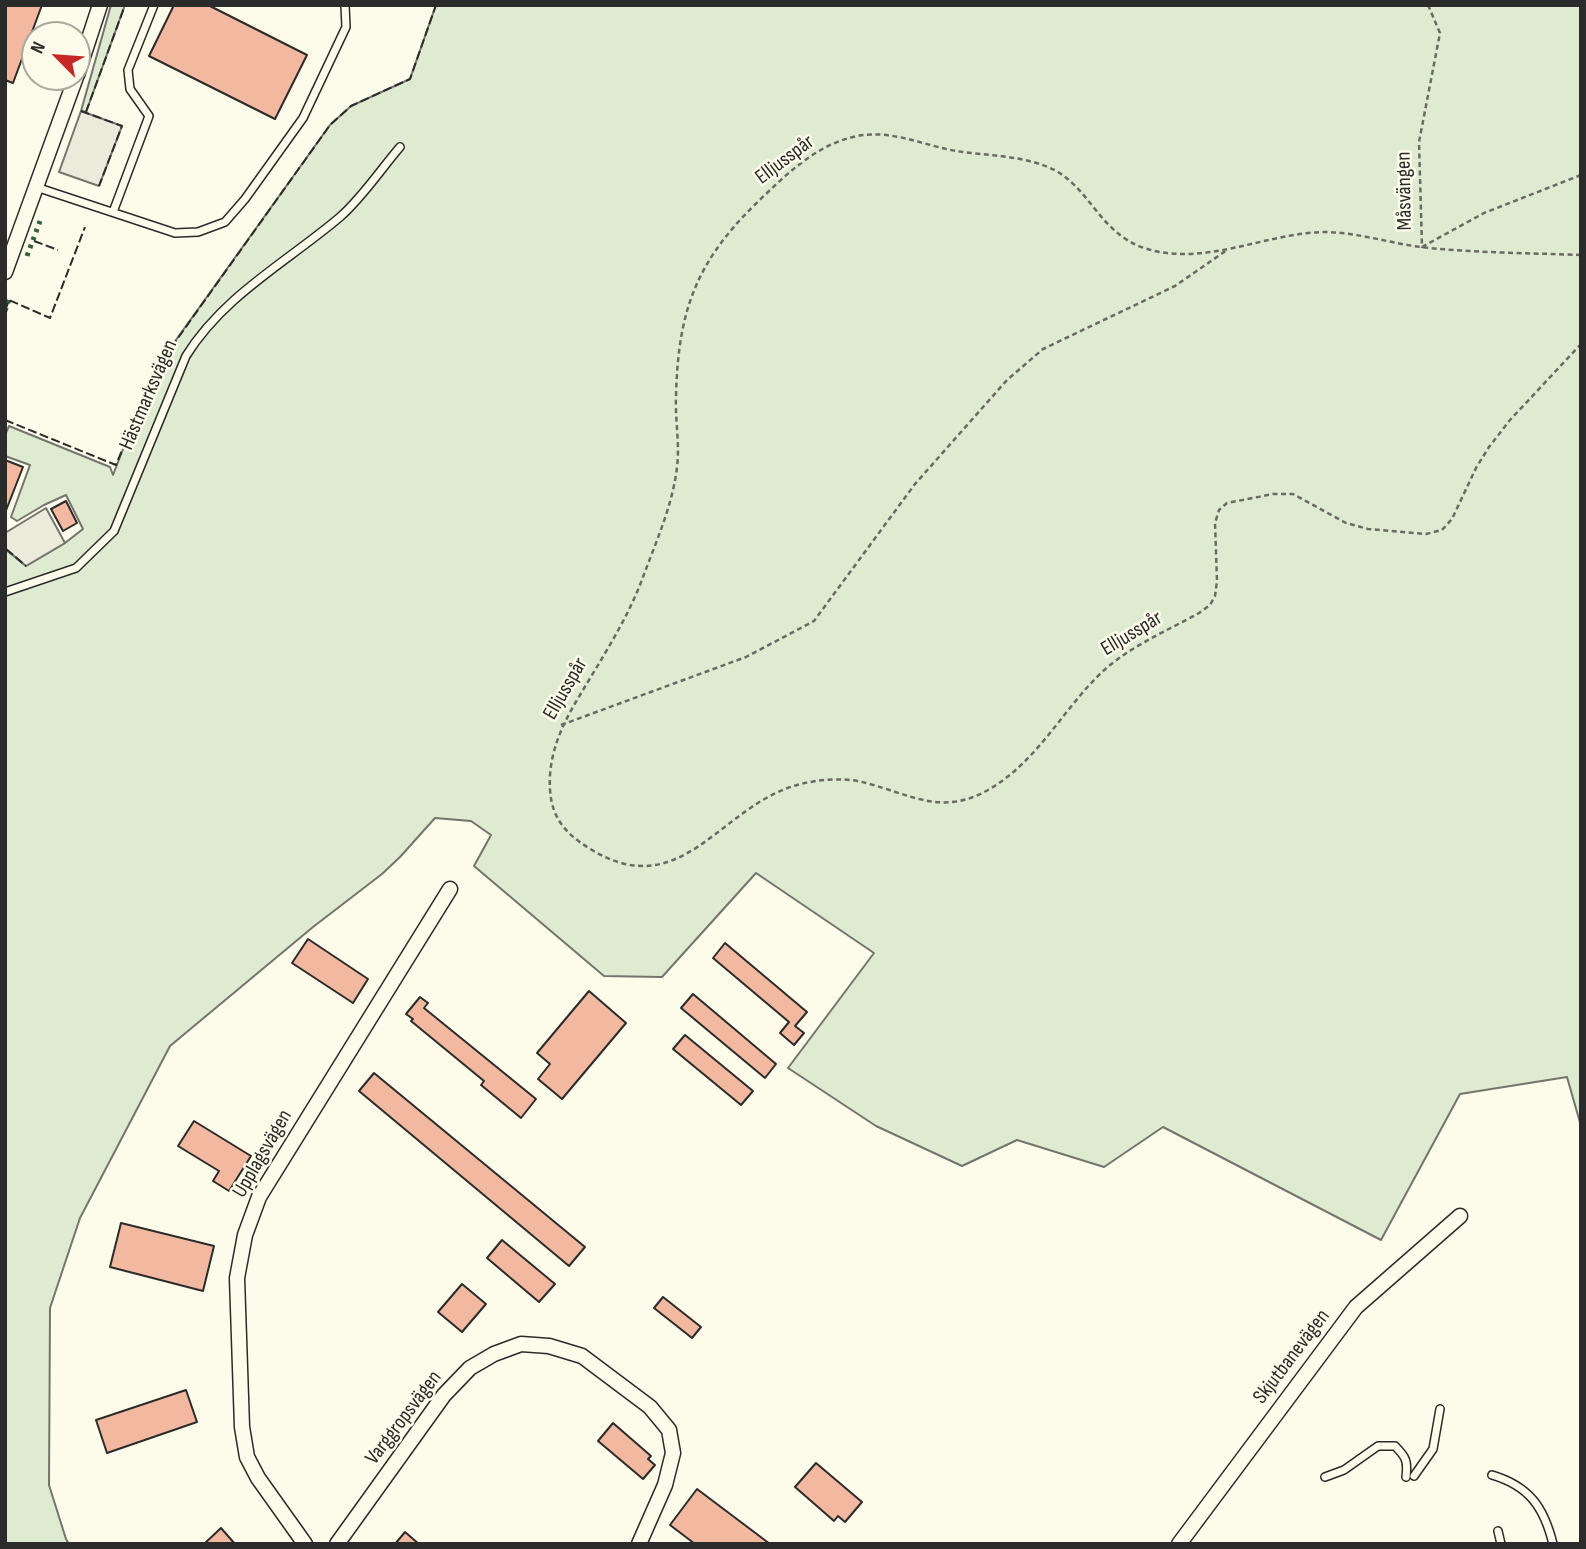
<!DOCTYPE html>
<html>
<head>
<meta charset="utf-8">
<style>
  body { margin:0 }
  #map { position:relative; width:1586px; height:1549px; overflow:hidden; background:#fdfbea; font-family:"Sofia Sans Condensed",sans-serif }
  canvas { display:block }
  .frame { position:absolute; inset:0; border:7px solid #2b2b2b; pointer-events:none }
  .north { position:absolute; left:21px; top:21px; width:70px; height:70px; box-sizing:border-box; background:#fdfbea; border:2px solid #a9a89e; border-radius:50%; rotate:295deg; font-size:19px; font-weight:700; line-height:28px; text-align:center; color:#2b2b2b }
  .north::after { content:''; display:block; margin:auto; width:24px; height:32px; background:#c62828; clip-path:polygon(50% 0,100% 100%,50% 72%,0 100%) }
</style>
</head>
<body>
<div id="map">
<canvas width="1586" height="1549"></canvas>
<div class="frame"></div>
<div class="north">N</div>
</div>
<script>
const ctx = document.querySelector('canvas').getContext('2d');
ctx.lineJoin = 'round';
function fillPath(path, color) { ctx.fillStyle = color; ctx.fill(path, 'evenodd'); }
function strokePath(path, color, width, dash) { ctx.strokeStyle = color; ctx.lineWidth = width; ctx.lineCap = dash ? 'butt' : 'round'; ctx.setLineDash(dash || []); ctx.stroke(path); }
function drawText(font, color, halo, rows, align = 'center') {
  ctx.font = font + ' "Sofia Sans Condensed",sans-serif'; ctx.lineWidth = 5; ctx.setLineDash([]); ctx.textBaseline = 'middle'; ctx.strokeStyle = halo; ctx.fillStyle = color; for (const [text, x, y, turn = 0] of rows) {
    ctx.save(); ctx.translate(x, y); ctx.rotate((+turn || 0) * Math.PI / 180); ctx.textAlign = isNaN(turn) ? turn : align; if (halo) ctx.strokeText(text, 0, 0); ctx.fillText(text, 0, 0); ctx.restore();
  }
}
const green = new Path2D(`
  M 111,5 L 125,5 L 86,112 L 81,111 Z
  M 436,5 L 1581,5 L 1581,1126 L 1567,1077 L 1460,1094 L 1381,1240 L 1163,1127 L 1104,1167 L 1017,1140 L 962,1166 L 876,1126 L 788,1068 L 874,953 L 756,873 L 662,977 L 604,976 L 474,866 L 491,835 L 471,821 L 435,818 L 400,857 L 382,874 L 313,927 L 170,1046 L 80,1218 L 50,1308 L 49,1485 L 66,1539 L 69,1544 L 5,1544 L 5,549 L 26,566 L 65,543 L 83,529 L 66,495 L 44,505 L 17,521 L 11,517 L 30,465 L 5,456 L 5,435 L 9,426 L 110,467 L 113,475 L 153,372 L 330,125 L 351,106 L 410,79 Z`);
fillPath(green, '#deebd1');
strokePath(green, '#74746e', 2);
const parking = new Path2D(`
  M 81,111 L 122,126 L 99,186 L 59,172 Z
  M 46,508 L 65,543 L 26,566 L 6,549 L 5,533 Z`);
fillPath(parking, '#eceadb');
strokePath(parking, '#74746e', 2);
const building = new Path2D(`
  M 5,5 L 42,5 L 13,83 L 5,80 Z
  M 174,5 L 208,5 L 307,55 L 275,119 L 149,56 Z
  M 5,460 L 23,467 L 5,513 Z
  M 66,501 L 77,523 L 63,531 L 51,509 Z
  M 308,939 L 368,979 L 353,1003 L 292,963 Z
  M 725,943 L 807,1012 L 795,1026 L 804,1033 L 794,1045 L 780,1033 L 789,1022 L 713,958 Z
  M 589,991 L 626,1023 L 562,1099 L 538,1079 L 550,1064 L 537,1053 Z
  M 693,994 L 776,1064 L 765,1078 L 681,1008 Z
  M 420,997 L 428,1003 L 424,1008 L 536,1099 L 521,1118 L 481,1085 L 484,1081 L 411,1021 L 413,1019 L 406,1014 Z
  M 685,1035 L 753,1091 L 741,1105 L 673,1049 Z
  M 374,1073 L 585,1247 L 569,1266 L 359,1091 Z
  M 194,1121 L 251,1156 L 229,1191 L 213,1181 L 219,1171 L 178,1146 Z
  M 121,1223 L 214,1246 L 203,1291 L 110,1267 Z
  M 502,1240 L 555,1284 L 539,1302 L 487,1258 Z
  M 462,1284 L 486,1304 L 462,1332 L 438,1312 Z
  M 663,1297 L 701,1327 L 692,1338 L 654,1308 Z
  M 186,1390 L 197,1422 L 107,1453 L 96,1420 Z
  M 613,1423 L 651,1456 L 648,1459 L 655,1465 L 643,1479 L 598,1441 Z
  M 816,1463 L 862,1502 L 845,1522 L 838,1516 L 834,1521 L 795,1487 Z
  M 697,1489 L 770,1544 L 695,1544 L 670,1525 Z
  M 221,1528 L 235,1544 L 204,1544 Z
  M 405,1532 L 419,1544 L 395,1544 Z`);
fillPath(building, '#f2b8a0');
strokePath(building, '#2b2b2b', 2);
const lane = new Path2D(`
  M 36,187 L 175,233 L 198,232 L 225,222 L 245,199 L 303,118 L 346,27 L 345,5
  M 113,212 L 149,116 L 130,89 L 128,70 L 154,5
  M 5,592 L 76,568 L 114,531 L 186,356 C 224,295 287,262 340,217 C 362,198 381,169 400,147
  M 1492,1475 C 1529,1486 1544,1507 1553,1544
  M 1414,1476 L 1433,1449 L 1440,1409
  M 1325,1477 L 1344,1470 L 1378,1446 L 1395,1446 C 1406,1457 1408,1461 1406,1477
  M 1498,1531 L 1501,1544`);
const street = new Path2D(`
  M 77,75 L 100,5
  M 5,272 L 76,77
  M 305,1544 L 258,1478 L 247,1457 L 242,1427 L 237,1278 L 245,1235 L 259,1197 L 450,889
  M 337,1544 L 444,1395 L 470,1368 L 494,1354 L 521,1344 L 549,1346 L 582,1356 L 650,1407 L 669,1430 L 673,1453 L 665,1485 L 639,1544
  M 1179,1544 L 1356,1307 L 1460,1216`);
strokePath(lane, '#2b2b2b', 10);
strokePath(street, '#2b2b2b', 17);
strokePath(new Path2D(`
  M 1428,5 L 1440,33 L 1419,142 L 1422,247 L 1484,213 L 1581,175
  M 1581,255 C 1531,253 1480,253 1430,248 C 1395,245 1362,233 1327,232 C 1266,232 1205,268 1144,248 C 1101,233 1091,192 1058,172 C 1028,155 988,156 956,151 C 922,145 889,128 853,137 C 819,145 792,169 767,193 C 699,256 678,305 676,397 C 675,420 680,444 677,467 C 673,504 656,542 643,577 C 631,610 613,640 595,670 C 575,704 553,734 550,775 C 548,812 560,831 592,850 C 682,904 720,806 797,785 C 819,779 845,777 866,783 C 912,795 942,816 988,790 C 1037,762 1061,712 1100,674 C 1128,647 1165,632 1199,613 L 1210,605 L 1215,596 L 1217,581 L 1215,523 L 1219,510 L 1227,503 L 1273,494 L 1293,494 L 1346,523 L 1368,529 L 1426,534 L 1442,530 L 1452,519 L 1476,468 L 1489,447 L 1510,420 L 1581,344
  M 561,725 L 746,657 L 814,621 L 915,484 L 1007,380 L 1043,349 L 1175,286 L 1227,250`), '#6a6964', 2.5, [5, 3.5]);
strokePath(lane, '#fdfbea', 7);
strokePath(street, '#fdfbea', 14);
strokePath(new Path2D(`
  M 27,256 L 40,221
  M 5,311 L 9,300`), '#34623c', 5, [3.5, 5]);
strokePath(new Path2D(`
  M 81,111 L 122,126 L 99,186
  M 86,112 L 125,5
  M 34,241 L 58,250
  M 5,311 L 9,300 L 50,318 L 85,227
  M 5,420 L 116,465 L 153,373 L 330,125 L 351,106 L 410,79 L 436,5
  M 6,549 L 26,566`), '#2b2b2b', 2, [9, 3.5]);
drawText('21px', '#2b2b2b', '#fdfbea', [
  ["Elljusspår",785,160,-37],
  ["Måsvängen",1405,191,-91],
  ["Hästmarksvägen",149,395,-67],
  ["Elljusspår",1132,634,-31],
  ["Elljusspår",566,689,-60],
  ["Upplagsvägen",263,1154,-60],
  ["Skjutbanevägen",1292,1357,-53],
  ["Varggropsvägen",404,1418,-53]
]);
</script>
</body>
</html>
